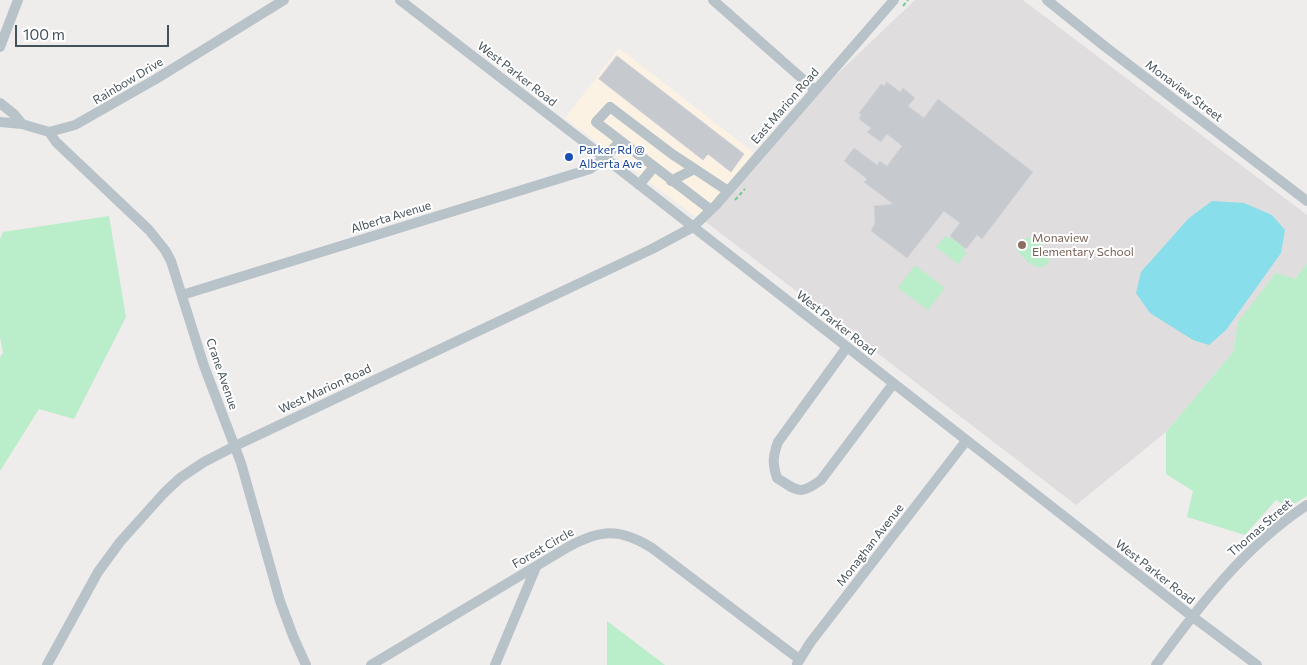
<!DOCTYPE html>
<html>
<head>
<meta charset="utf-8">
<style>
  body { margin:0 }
  #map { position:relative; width:1307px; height:665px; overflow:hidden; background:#efecec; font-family:Commissioner,sans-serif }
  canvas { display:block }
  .scale { position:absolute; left:15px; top:25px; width:154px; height:22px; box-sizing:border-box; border:2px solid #455159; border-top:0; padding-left:6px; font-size:15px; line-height:18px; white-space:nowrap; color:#455159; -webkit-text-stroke:4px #fff; paint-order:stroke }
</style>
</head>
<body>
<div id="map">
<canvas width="1307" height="665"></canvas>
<div class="scale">100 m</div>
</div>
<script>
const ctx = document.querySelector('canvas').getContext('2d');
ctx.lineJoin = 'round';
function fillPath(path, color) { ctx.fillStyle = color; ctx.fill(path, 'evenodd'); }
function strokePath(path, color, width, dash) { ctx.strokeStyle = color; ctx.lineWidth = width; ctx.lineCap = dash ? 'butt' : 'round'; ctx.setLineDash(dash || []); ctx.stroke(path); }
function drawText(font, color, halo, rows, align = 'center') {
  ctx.font = font + ' Commissioner,sans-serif'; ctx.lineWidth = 4; ctx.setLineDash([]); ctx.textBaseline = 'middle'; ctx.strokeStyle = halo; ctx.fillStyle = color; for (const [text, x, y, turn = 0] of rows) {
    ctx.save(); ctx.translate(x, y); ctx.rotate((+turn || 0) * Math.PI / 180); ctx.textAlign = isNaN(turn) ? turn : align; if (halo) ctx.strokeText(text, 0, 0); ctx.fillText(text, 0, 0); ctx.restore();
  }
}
fillPath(new Path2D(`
  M 619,48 L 754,153 L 700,220 L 565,118 Z`), '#fbf2e4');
fillPath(new Path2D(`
  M 915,0 L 1023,0 L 1307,215 L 1307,263 L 1295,279 L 1238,322 L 1233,352 L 1166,432 L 1076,505 L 702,219 L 754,153 Z`), '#e0ddde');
fillPath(new Path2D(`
  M 109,216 L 126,317 L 74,419 L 39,409 L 0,471 L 0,357 L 3,353 L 0,337 L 0,239 L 3,232 Z
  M 945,236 L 949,239 L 951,237 L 964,247 L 963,250 L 967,253 L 958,264 L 936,247 Z
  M 1028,238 L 1034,238 L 1043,244 L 1039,248 L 1048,257 L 1050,261 C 1038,277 1025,259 1016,249 L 1022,239 Z
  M 1307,263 L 1307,496 L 1289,507 L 1276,500 L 1245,535 L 1187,517 L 1193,491 L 1166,474 L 1166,432 L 1233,352 L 1238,322 L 1276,273 L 1295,279 Z
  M 915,265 L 945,288 L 928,310 L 898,288 Z
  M 607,621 L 665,665 L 607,665 Z`), '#baedc9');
fillPath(new Path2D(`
  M 1212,201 L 1244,203 L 1272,215 L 1285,230 L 1281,253 L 1226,330 L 1209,345 L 1193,340 L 1150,313 L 1136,293 L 1141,272 L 1189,218 Z`), '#88deea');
const building = new Path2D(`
  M 617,56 L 744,154 L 731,172 L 708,154 L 703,160 L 599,79 Z
  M 887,82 L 900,92 L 903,88 L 915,98 L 908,106 L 924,118 L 938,99 L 1033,172 L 982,239 L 977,235 L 966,249 L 950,236 L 960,223 L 944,211 L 907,258 L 871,231 L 875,223 L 874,206 L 893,204 L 864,182 L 867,179 L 844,161 L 854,148 L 877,165 L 880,161 L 887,166 L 902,146 L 887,134 L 881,142 L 867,132 L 871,128 L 859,119 L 861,115 L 859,113 L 881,84 L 884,86 Z`);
fillPath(building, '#c6cacf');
strokePath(building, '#d0d3d8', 1);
strokePath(new Path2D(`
  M 903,6 L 908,0
  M 735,200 L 745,189`), '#73ca98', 2, [4, 2.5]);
strokePath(new Path2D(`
  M 400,0 L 605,158 L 1193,617 L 1257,665
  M 713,0 L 815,90
  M 1047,0 L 1103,45 L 1307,201
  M 0,47 L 18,0
  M 0,103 L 15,115 L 22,124
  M 0,122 L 22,124 L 49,132 L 75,125 L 156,79 L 284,0
  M 49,132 L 56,142 L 149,230 L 165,250 L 171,261 L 204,366 L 241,463 L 280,601 L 293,636 L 306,665
  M 671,181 L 694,169
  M 639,185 L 653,168
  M 711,210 L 596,122 L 610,107 L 672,154 L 728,191
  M 182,295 L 590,169 L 605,158 L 620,141
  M 847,347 L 778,442 C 773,456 772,463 777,478 C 798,491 799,496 821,480 L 893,384
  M 797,664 L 810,643 L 966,441
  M 47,665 L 98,572 L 120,542 L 164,493 L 180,478 L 204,462 L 235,446 L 652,249 L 693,227 L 716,205 L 894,0
  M 371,665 L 568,547 C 601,529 620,528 652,548 L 799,659
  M 495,665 L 536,567
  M 1156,665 C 1199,606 1245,546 1307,505`), '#b8c2c9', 10);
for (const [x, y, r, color] of [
  [569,157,5,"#1a4fb4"],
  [1022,245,5,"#8d6e63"]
]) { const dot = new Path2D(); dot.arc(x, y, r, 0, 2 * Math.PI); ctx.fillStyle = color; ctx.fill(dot); strokePath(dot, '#fff', 2); }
drawText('12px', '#455159', '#fff', [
  ["West Parker Road",517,74,38],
  ["Rainbow Drive",128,81,-31],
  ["Monaview Street",1184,91,37],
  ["East Marion Road",785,106,-49],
  ["Alberta Avenue",391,217,-17],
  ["West Parker Road",836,323,38],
  ["Crane Avenue",222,374,71],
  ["West Marion Road",325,389,-25],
  ["Thomas Street",1260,528,-41],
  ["Monaghan Avenue",870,545,-52],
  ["Forest Circle",543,548,-30],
  ["West Parker Road",1155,572,38]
]);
drawText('12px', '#164399', '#fff', [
  ["Parker Rd @",579,150],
  ["Alberta Ave",579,164]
], 'left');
drawText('12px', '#785e54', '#fff', [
  ["Monaview",1032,238],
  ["Elementary School",1032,252]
], 'left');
</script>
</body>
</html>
